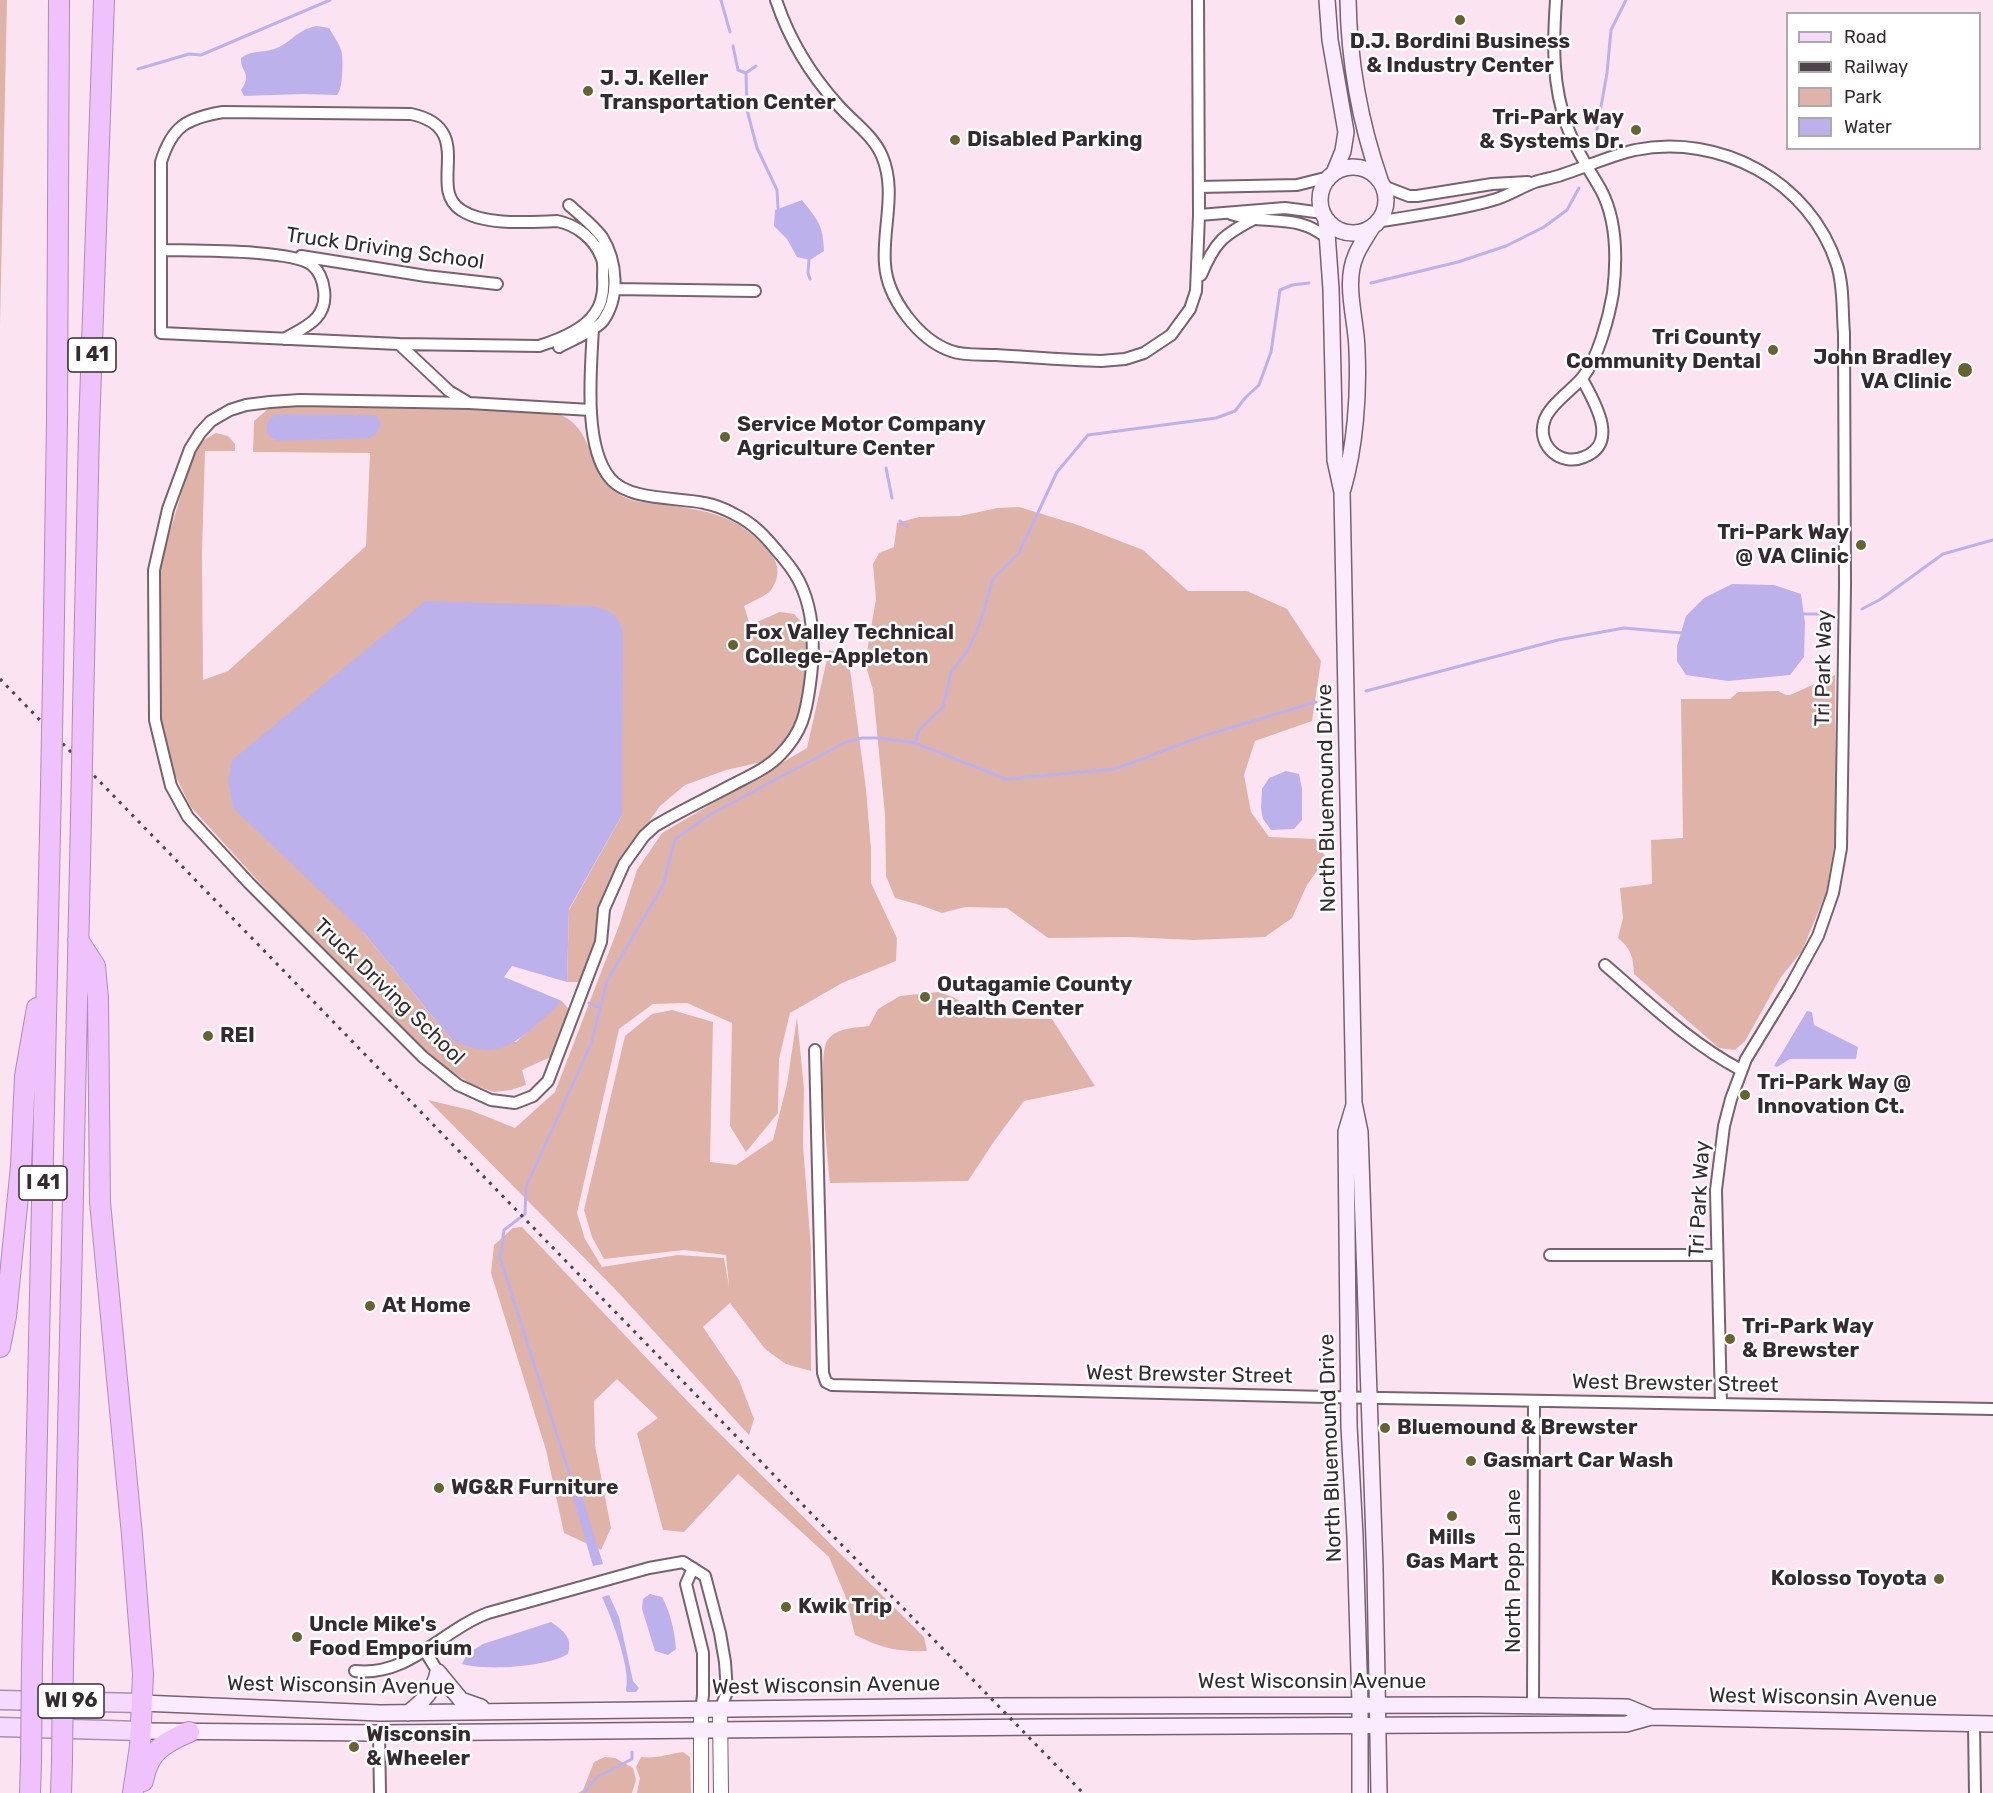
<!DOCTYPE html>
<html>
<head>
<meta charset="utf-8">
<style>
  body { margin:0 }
  #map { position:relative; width:1993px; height:1793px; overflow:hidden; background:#fce3f1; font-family:Rubik,sans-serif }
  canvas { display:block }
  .legend { position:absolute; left:1786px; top:12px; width:195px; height:138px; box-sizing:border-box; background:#fff; border:2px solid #aeaaac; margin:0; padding:8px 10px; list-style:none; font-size:18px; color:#342b30 }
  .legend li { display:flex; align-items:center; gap:12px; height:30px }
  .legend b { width:30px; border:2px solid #aeaaac }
</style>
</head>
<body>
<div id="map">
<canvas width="1993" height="1793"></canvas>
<ul class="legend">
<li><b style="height:8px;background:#f5dafe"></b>Road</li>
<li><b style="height:8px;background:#4e4349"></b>Railway</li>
<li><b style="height:16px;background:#e0b3a9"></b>Park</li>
<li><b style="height:16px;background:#bdb1ec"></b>Water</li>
</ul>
</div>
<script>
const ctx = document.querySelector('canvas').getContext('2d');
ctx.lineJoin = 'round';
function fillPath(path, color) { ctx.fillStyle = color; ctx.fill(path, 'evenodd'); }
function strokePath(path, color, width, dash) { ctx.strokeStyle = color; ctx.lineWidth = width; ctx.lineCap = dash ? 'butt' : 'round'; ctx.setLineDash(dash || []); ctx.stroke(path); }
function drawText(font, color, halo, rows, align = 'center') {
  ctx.font = font + ' Rubik,sans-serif'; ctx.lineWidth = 5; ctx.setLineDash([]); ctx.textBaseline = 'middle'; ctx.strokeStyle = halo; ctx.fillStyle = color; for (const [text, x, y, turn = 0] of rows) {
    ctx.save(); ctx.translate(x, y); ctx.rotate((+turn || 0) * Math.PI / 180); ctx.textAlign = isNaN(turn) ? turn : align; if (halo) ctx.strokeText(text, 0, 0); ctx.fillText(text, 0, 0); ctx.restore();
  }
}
fillPath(new Path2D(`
  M 0,0 L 7,0 L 0,325 Z
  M 295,405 L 536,412 C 545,413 555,413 563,416 C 595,431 589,478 620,495 C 632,502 647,503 660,504 C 709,511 740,514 772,556 C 780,566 779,579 771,590 C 766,596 751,602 744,606 L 750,625 L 780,612 L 794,614 L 807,628 L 808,647 L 802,705 L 794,727 L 778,751 L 762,762 L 726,770 L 685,785 L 660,806 L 617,867 L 599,908 L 597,938 L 582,982 L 567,982 L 569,910 L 622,815 L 363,932 L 452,1040 L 516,1042 L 562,1001 L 570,1011 L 555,1055 L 522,1070 L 526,1085 L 511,1090 L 494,1092 L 471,1084 L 451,1071 L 419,1047 L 311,939 L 190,806 L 168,760 L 160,718 L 159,619 L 161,561 L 191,462 L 202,441 L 216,433 L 228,436 L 235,444 L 235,451 L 205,451 L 202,552 L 203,680 L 228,671 L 366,546 L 370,453 L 253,452 L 254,421 L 268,409 Z
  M 1019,507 L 1078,525 L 1143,550 L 1188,591 L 1247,591 L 1287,609 L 1321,661 L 1312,721 L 1255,741 L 1244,775 L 1251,812 L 1269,837 L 1315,839 L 1326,858 L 1307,885 L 1292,918 L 1265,937 L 1194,940 L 1128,937 L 1048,938 L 1007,908 L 965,907 L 942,913 L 920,905 L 895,898 L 886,876 L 885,815 L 873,690 L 865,663 L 876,599 L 873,564 L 879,553 L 894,547 L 897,523 L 919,517 L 960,516 L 997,508 Z
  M 829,650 L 848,654 L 866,789 L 871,849 L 871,883 L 897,938 L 896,961 L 842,983 L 790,1013 L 779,1059 L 778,1113 L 746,1152 L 730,1126 L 732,1023 L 687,1003 L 653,1004 L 619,1029 L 577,1213 L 585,1239 L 602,1267 L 678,1255 L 724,1258 L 729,1287 L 726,1255 L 684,1250 L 604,1259 L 592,1237 L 584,1210 L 625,1036 L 652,1014 L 672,1010 L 713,1022 L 710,1162 L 736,1165 L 773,1140 L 787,1084 L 797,1017 L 804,1089 L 803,1145 L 811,1249 L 811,1371 L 786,1364 L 765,1349 L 730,1303 L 703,1327 L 739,1380 L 754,1419 L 749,1435 L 615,1289 L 428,1100 L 470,1110 L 515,1128 L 555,1092 L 620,923 L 637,870 L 662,833 L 807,748 Z
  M 1835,675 L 1836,834 L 1826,893 L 1802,951 L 1781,977 L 1745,1041 L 1735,1050 L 1719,1048 L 1634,974 C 1633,957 1632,950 1618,938 L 1623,918 L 1620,888 L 1652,884 L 1651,840 L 1683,838 L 1681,699 L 1730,699 L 1738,692 L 1778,691 L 1786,695 L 1790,695 Z
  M 938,992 L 953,997 L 986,1018 L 1052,1019 L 1095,1086 L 1024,1101 L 995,1140 L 968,1181 L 830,1183 C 828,1159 817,1058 827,1041 C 836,1027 855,1028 869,1026 L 878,1009 L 900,996 Z
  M 522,1227 L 694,1408 L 924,1637 L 927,1651 C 898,1652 881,1648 855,1635 L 845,1595 L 829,1557 L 738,1474 L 684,1532 L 663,1530 L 637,1433 L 658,1418 L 617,1379 L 594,1401 L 595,1445 L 611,1528 L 601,1550 L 564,1533 L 546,1450 L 491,1273 L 494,1245 L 513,1228 Z
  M 683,1752 L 690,1757 L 691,1793 L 637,1793 L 640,1778 L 636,1767 L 641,1757 C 656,1759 668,1754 683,1752 Z
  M 605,1757 L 615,1758 L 633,1768 L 636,1780 L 632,1793 L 578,1793 L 583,1790 L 594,1762 Z`), '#e0b3a9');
fillPath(new Path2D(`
  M 317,26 L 329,28 C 333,35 341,46 342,54 C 343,63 343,89 337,95 L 303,94 L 244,96 L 241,90 C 253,73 240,72 241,58 C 251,50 262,53 274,49 C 292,43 295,30 317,26 Z
  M 802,200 C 818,221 823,224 824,251 L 810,260 L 797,257 L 787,239 L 774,226 L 775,210 Z
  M 281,414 L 372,415 L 377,416 L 381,425 L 376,434 L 370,438 L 277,441 L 268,435 C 264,422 269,416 281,414 Z
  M 1732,584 L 1774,585 L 1801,594 L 1805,623 L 1804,657 L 1790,675 L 1728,681 L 1686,675 L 1677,661 L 1677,646 L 1686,616 L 1704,598 Z
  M 425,601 L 593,606 C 611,610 619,615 623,633 L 622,815 L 569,909 L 567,982 L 512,966 L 504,977 L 562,1001 C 553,1011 543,1019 534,1027 C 505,1052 488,1057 452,1040 L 363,932 L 233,808 L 228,781 L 232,760 Z
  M 1286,771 L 1299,774 L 1302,789 L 1302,820 L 1294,829 L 1271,830 L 1263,819 L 1261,809 L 1262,789 L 1269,778 Z
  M 1807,1011 L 1812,1012 L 1814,1025 L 1858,1047 L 1856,1059 L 1790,1059 L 1777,1067 L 1774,1066 Z
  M 573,1485 L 580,1489 L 603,1564 L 593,1566 L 571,1491 Z
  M 650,1594 L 662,1597 C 670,1611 675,1632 676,1649 L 668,1655 L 655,1651 L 642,1609 L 643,1599 Z
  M 609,1595 L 619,1617 L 633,1681 L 639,1688 L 636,1692 L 627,1692 L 626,1690 C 631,1668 612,1619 602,1597 Z
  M 551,1622 C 564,1631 573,1638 568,1654 C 547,1667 485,1671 462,1664 L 467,1654 L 483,1644 Z`), '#bdb1ec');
strokePath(new Path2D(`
  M 721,0 L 730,32
  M 733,46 L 738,70 L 746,73 L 747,110 L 757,148 L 777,190 L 778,208
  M 138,69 L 189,54 L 201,55 L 330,0
  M 746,73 L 756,66
  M 1595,140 L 1607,73 L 1611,30 L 1626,0
  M 809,260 L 808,273 L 810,279
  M 1371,283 L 1458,262 L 1506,246 L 1544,227 L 1567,210 L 1579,188
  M 886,468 L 892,498
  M 900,521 L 907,527
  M 1862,609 L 1881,599 L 1943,554 L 1993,540
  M 1802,614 L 1828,614
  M 1366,691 L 1558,640 L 1624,628 L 1682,633
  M 915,743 L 919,730 L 943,707 L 951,672 L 968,650 L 980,623 L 993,579 L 1019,553 L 1057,472 L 1088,435 L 1216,418 L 1235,411 L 1245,398 L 1259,385 L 1271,352 L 1280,290 L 1292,285 L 1309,283
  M 589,1003 L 600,1008
  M 574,1488 L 500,1258 L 504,1230 L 525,1214 L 526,1187 L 591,1044 L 607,981 L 663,885 L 675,839 L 711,814 L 846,742 L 862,738 L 882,738 L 915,743 L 1006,779 L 1115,769 L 1200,737 L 1316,702
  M 584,1793 L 597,1777 L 632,1759 L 632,1752`), '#bdb1ec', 3);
const minor = new Path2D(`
  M 776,0 C 789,39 810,74 838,105 C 853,122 873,135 882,156 C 897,191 882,229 885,264 C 887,298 919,340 951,351 C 964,356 982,354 996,355 C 1031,357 1066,360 1101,361 L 1125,359 L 1144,353 L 1171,335 L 1190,309 L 1196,291 L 1199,215 L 1198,0
  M 1556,0 C 1553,43 1552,85 1567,126 C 1575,149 1589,169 1601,190 C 1617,220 1617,260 1613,293 C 1609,317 1598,359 1582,378 C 1572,390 1548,406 1544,422 C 1537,446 1561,467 1584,457 C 1620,443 1594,401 1582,379
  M 1383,186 L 1409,196 L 1417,196 L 1492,184 L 1528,182
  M 1199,187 L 1297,185 L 1329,177
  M 1231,214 C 1267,226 1297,212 1328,239
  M 1199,215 L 1285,208 L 1323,213
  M 1377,222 C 1416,215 1456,211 1493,200 C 1508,196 1521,187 1535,182 C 1544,179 1553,178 1561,175 C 1586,167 1609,156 1635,150 C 1720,133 1810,181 1837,265 C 1844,287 1842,311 1844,333 L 1845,586 L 1841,848 L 1833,893 L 1818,936 L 1790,987 L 1746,1059 L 1731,1099 L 1724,1126 L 1716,1190 L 1721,1404
  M 161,250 C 191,251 291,249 312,265 C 319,271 323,281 324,290 C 328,319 305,327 284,339
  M 301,256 L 426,276 L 497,284
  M 1201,275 C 1215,242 1223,235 1254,219
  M 614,289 L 755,291
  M 399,344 L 539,346 C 558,340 584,330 595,313 C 603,302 604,290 603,277 C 603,271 604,264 602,259 C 595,239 577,225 557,221 C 529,222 485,226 461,210 C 426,188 478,128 411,114 L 223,112 C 187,118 172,126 161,162 L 161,333 L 399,344 L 449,391 L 469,403
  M 559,347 C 570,341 596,330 603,321 C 620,297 617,261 602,237 C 593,225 580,215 569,205
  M 591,410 L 469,403 L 300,400 L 270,402 L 246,405 L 230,410 L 211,421 L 200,433 L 190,449 L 168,509 L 154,570 L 155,720 L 171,786 L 188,817 L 249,883 L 423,1057 L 458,1085 L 491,1100 L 515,1103 L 533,1096 L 548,1081 L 601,942 L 604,909 L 624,864 L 644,836 L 655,826 C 680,811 706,799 732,785 C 749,776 768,768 781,754 C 802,732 806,714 810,684 C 815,648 815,606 795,574 C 790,566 784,559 778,552 C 765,536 753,523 734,514 C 725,509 715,505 704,503 C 678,497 628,501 610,478 C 583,446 591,369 593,328
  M 1605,965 C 1648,1002 1690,1043 1741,1070
  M 815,1050 L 823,1373 L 826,1382 L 832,1385 L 1326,1397 L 1993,1409
  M 1550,1255 L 1716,1255
  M 693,1568 L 686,1584 L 703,1653 L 703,1695 L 701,1711
  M 425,1651 L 438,1672
  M 355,1671 C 409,1677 442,1630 488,1613 L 649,1568 L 683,1562 L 705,1576 L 720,1633 L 725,1662 L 727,1692 L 720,1710
  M 1533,1706 L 1534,1401
  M 1974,1724 L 1975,1793
  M 379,1733 L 380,1793`);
const tertiary = new Path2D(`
  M 720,1710 L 721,1793
  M 701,1711 L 701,1793`);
const secondary = new Path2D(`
  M 1327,0 L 1330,40 L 1346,132 L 1343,151 L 1334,173
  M 1348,0 C 1349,62 1360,122 1380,180
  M1320 200a33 33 0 1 1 66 0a33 33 0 1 1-66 0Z
  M 1326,219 L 1331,289 L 1335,460 L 1342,492 L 1354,1103 L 1360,1132 L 1375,1569 L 1379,1793
  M 1343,489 C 1355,448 1359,395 1357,351 C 1357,321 1343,284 1356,255 C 1360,245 1367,236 1372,227
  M 1354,1105 L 1346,1132 L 1349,1426 L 1355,1536 L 1360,1704 L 1360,1793
  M 438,1672 L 461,1700 L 481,1707
  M 141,1703 L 380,1713 L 990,1706 L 1479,1705 L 1627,1707 L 1651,1717
  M 408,1713 C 423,1701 434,1691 438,1672
  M 141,1731 L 379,1733 L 1045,1727 L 1626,1724 L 1651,1717 L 1993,1724`);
const primary = new Path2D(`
  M 0,1700 L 141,1703
  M 0,1727 L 141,1731`);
const motorway = new Path2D(`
  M 53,680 L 57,420 L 59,0
  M 83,710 L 89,430 L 104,0
  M 78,940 L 95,966 L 98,998 L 100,1202 L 132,1535 L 143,1674 L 140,1746 L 133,1793
  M 0,1347 L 6,1316 L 21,1166 L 25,1076 L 37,1008
  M 32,1664 L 51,786
  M 63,1665 L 81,817
  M 143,1781 C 148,1752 163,1743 189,1732
  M 30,1793 L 31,1762
  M 61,1793 L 62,1762`);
strokePath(minor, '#77626e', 14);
strokePath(tertiary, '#77626e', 16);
strokePath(secondary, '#77626e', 18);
strokePath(primary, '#ae8cb5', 21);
strokePath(motorway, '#ae8cb5', 22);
strokePath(minor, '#fff', 10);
strokePath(tertiary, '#fff', 14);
strokePath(secondary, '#faecfe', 15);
strokePath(primary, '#f5dafe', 18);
strokePath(motorway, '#efc1fd', 20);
strokePath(new Path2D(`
  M 0,679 L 1083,1793`), '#4e4349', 3, [3, 6]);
const motorwayBridge = new Path2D(`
  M 51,786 L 53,680
  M 81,817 L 83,710
  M 31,1762 L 32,1664
  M 62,1762 L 63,1665`);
strokePath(motorwayBridge, '#ae8cb5', 22, []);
strokePath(motorwayBridge, '#efc1fd', 20);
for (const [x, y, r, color] of [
  [1460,20,6,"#666330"],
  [588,91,6,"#666330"],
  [1636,130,6,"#666330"],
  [955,140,6,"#666330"],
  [1773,350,6,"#666330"],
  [1965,370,8,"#666330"],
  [725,437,6,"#666330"],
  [1861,545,6,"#666330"],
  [733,645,6,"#666330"],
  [925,997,6,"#666330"],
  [208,1036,6,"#666330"],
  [1745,1095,6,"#666330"],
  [370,1306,6,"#666330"],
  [1730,1339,6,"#666330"],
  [1385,1428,6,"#666330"],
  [1471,1461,6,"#666330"],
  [439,1488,6,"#666330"],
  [1452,1516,6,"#666330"],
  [1939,1579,6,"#666330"],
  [786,1607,6,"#666330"],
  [297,1637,6,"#666330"],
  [354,1747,6,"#666330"]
]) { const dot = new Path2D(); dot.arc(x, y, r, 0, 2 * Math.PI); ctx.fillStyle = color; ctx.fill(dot); strokePath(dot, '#fff', 2); }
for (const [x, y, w] of [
  [92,355,48],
  [43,1183,48],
  [71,1701,66]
]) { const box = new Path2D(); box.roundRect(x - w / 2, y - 17, w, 34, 4.5); ctx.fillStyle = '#fff'; ctx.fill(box); strokePath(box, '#342b30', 1.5); }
drawText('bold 20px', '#342b30', null, [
  ["I 41",92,355],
  ["I 41",43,1183],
  ["WI 96",71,1701]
]);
drawText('bold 21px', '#342b30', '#fff', [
  ["D.J. Bordini Business",1460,42,"center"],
  ["& Industry Center",1460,66,"center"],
  ["J. J. Keller",600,79],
  ["Transportation Center",600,103],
  ["Tri-Park Way",1624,118,"right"],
  ["& Systems Dr.",1624,142,"right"],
  ["Disabled Parking",967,140],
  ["Tri County",1761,338,"right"],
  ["Community Dental",1761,362,"right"],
  ["John Bradley",1952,358,"right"],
  ["VA Clinic",1952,382,"right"],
  ["Service Motor Company",737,425],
  ["Agriculture Center",737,449],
  ["Tri-Park Way",1849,533,"right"],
  ["@ VA Clinic",1849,557,"right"],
  ["Fox Valley Technical",745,633],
  ["College-Appleton",745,657],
  ["Outagamie County",937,985],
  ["Health Center",937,1009],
  ["REI",220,1036],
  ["Tri-Park Way @",1757,1083],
  ["Innovation Ct.",1757,1107],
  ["At Home",382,1306],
  ["Tri-Park Way",1742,1327],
  ["& Brewster",1742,1351],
  ["Bluemound & Brewster",1397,1428],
  ["Gasmart Car Wash",1483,1461],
  ["WG&R Furniture",451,1488],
  ["Mills",1452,1538,"center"],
  ["Gas Mart",1452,1562,"center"],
  ["Kolosso Toyota",1927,1579,"right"],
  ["Kwik Trip",798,1607],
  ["Uncle Mike's",309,1625],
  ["Food Emporium",309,1649],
  ["Wisconsin",366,1735],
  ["& Wheeler",366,1759]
], 'left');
drawText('21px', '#342b30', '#fff', [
  ["Truck Driving School",385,249,8],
  ["Tri Park Way",1824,668,-89],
  ["North Bluemound Drive",1327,798,-91],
  ["Truck Driving School",389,992,44],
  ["Tri Park Way",1700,1199,-87],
  ["West Brewster Street",1189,1375,1],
  ["West Brewster Street",1675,1384,1],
  ["North Bluemound Drive",1331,1448,-92],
  ["North Popp Lane",1514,1571,-90],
  ["West Wisconsin Avenue",1312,1682],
  ["West Wisconsin Avenue",341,1686,1],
  ["West Wisconsin Avenue",826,1686,-1],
  ["West Wisconsin Avenue",1823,1698,1]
]);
</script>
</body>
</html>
